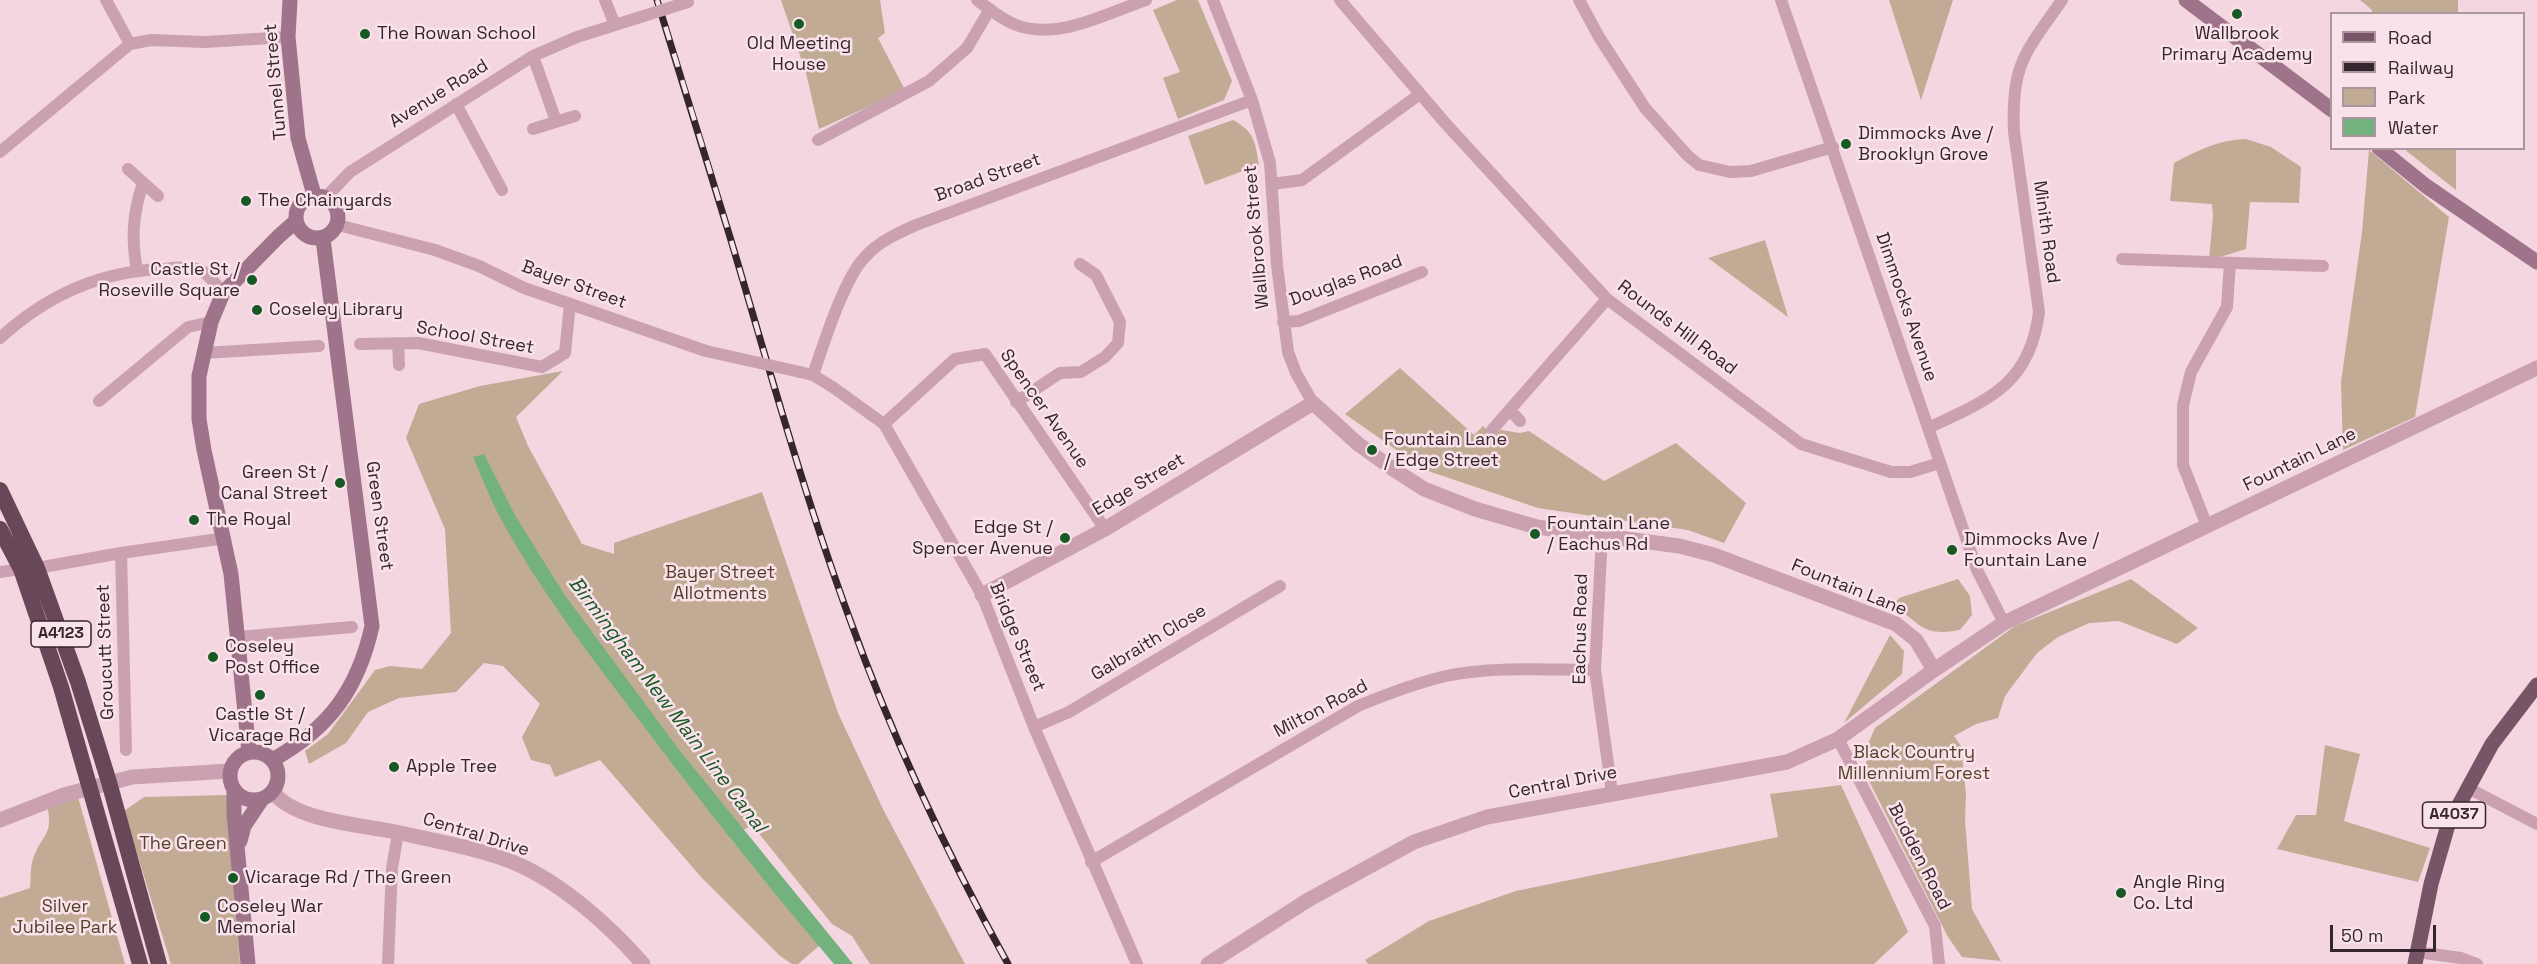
<!DOCTYPE html>
<html>
<head>
<meta charset="utf-8">
<style>
  body { margin:0 }
  #map { position:relative; width:2537px; height:964px; overflow:hidden; background:#f3d6e0; font-family:"Space Grotesk",sans-serif }
  canvas { display:block }
  .legend { position:absolute; left:2330px; top:12px; width:195px; height:138px; box-sizing:border-box; background:#fae2ea; border:2px solid #ab969f; margin:0; padding:8px 10px; list-style:none; font-size:18px; color:#35252e }
  .legend li { display:flex; align-items:center; gap:12px; height:30px }
  .legend b { width:30px; border:2px solid #ab969f }
  .scale { position:absolute; left:2330px; top:925px; width:106px; height:27px; box-sizing:border-box; border:3px solid #35252e; border-top:0; padding-left:8px; font-size:18px; line-height:21px; white-space:nowrap; color:#35252e; -webkit-text-stroke:4px #fae2ea; paint-order:stroke }
</style>
</head>
<body>
<div id="map">
<canvas width="2537" height="964"></canvas>
<ul class="legend">
<li><b style="height:8px;background:#785467"></b>Road</li>
<li><b style="height:8px;background:#35252e"></b>Railway</li>
<li><b style="height:16px;background:#c2ab95"></b>Park</li>
<li><b style="height:16px;background:#73b27e"></b>Water</li>
</ul>
<div class="scale">50 m</div>
</div>
<script>
const ctx = document.querySelector('canvas').getContext('2d');
ctx.lineJoin = 'round';
function fillPath(path, color) { ctx.fillStyle = color; ctx.fill(path, 'evenodd'); }
function strokePath(path, color, width, dash) { ctx.strokeStyle = color; ctx.lineWidth = width; ctx.lineCap = dash ? 'butt' : 'round'; ctx.setLineDash(dash || []); ctx.stroke(path); }
function drawText(font, color, halo, rows, align = 'center') {
  ctx.font = font + ' "Space Grotesk",sans-serif'; ctx.lineWidth = 5; ctx.setLineDash([]); ctx.textBaseline = 'middle'; ctx.strokeStyle = halo; ctx.fillStyle = color; for (const [text, x, y, turn = 0] of rows) {
    ctx.save(); ctx.translate(x, y); ctx.rotate((+turn || 0) * Math.PI / 180); ctx.textAlign = isNaN(turn) ? turn : align; if (halo) ctx.strokeText(text, 0, 0); ctx.fillText(text, 0, 0); ctx.restore();
  }
}
fillPath(new Path2D(`
  M 781,0 L 880,0 L 885,33 L 878,38 L 905,90 L 819,129 L 806,73 Z
  M 1177,0 L 1198,0 L 1232,81 L 1224,100 L 1178,119 L 1163,78 L 1180,72 L 1153,10 Z
  M 1889,0 L 1953,0 L 1921,100 Z
  M 2360,0 L 2458,0 L 2458,13 L 2372,13 L 2372,10 Z
  M 1233,120 C 1255,132 1255,142 1259,165 L 1205,185 L 1188,136 Z
  M 2246,139 L 2271,147 L 2301,167 L 2299,203 L 2250,202 L 2246,249 L 2214,259 L 2209,259 L 2213,216 L 2212,204 L 2170,201 L 2174,163 C 2198,150 2219,140 2246,139 Z
  M 2404,149 L 2456,149 L 2456,190 Z
  M 2369,150 L 2449,217 L 2415,417 L 2343,450 L 2341,382 L 2362,232 Z
  M 1765,240 L 1788,317 L 1708,258 Z
  M 1400,368 L 1474,435 L 1483,426 L 1493,436 L 1501,430 L 1520,433 L 1529,431 L 1604,481 L 1676,443 L 1746,503 L 1724,543 L 1688,530 L 1538,508 L 1425,470 L 1345,414 Z
  M 563,371 L 516,417 L 528,446 L 582,544 L 614,554 L 614,543 L 762,492 L 838,713 L 884,811 L 965,964 L 870,964 L 852,936 L 832,924 L 752,825 L 730,838 L 819,946 L 798,964 L 792,964 L 780,956 L 701,877 L 600,760 L 555,777 L 550,765 L 531,760 L 522,737 L 540,704 L 503,666 L 484,663 L 456,692 L 399,698 L 368,712 L 346,743 L 309,764 L 305,751 L 328,734 L 375,670 L 390,666 L 422,669 L 451,633 L 445,529 L 406,438 L 419,404 L 480,386 Z
  M 1958,579 L 1970,596 L 1972,615 L 1960,630 C 1922,637 1921,624 1893,605 L 1899,598 Z
  M 2131,579 L 2198,628 L 2177,644 L 2119,621 L 2089,623 L 2058,637 L 2037,653 L 2005,696 L 1998,718 L 1976,724 L 1954,736 L 1961,746 L 1966,794 L 1965,820 L 1972,909 L 2001,961 L 1962,957 L 1948,937 L 1865,773 L 1868,744 L 1875,728 L 2015,626 Z
  M 1890,635 L 1904,651 L 1902,674 L 1844,723 Z
  M 2325,745 L 2360,754 L 2344,821 L 2430,848 L 2418,882 L 2277,849 L 2296,815 L 2316,815 Z
  M 1841,785 L 1908,932 L 1874,964 L 1368,964 L 1365,960 L 1429,921 L 1516,891 L 1778,837 L 1770,794 Z
  M 227,795 L 240,964 L 171,964 L 124,811 L 144,797 Z
  M 78,797 L 125,964 L 0,964 L 0,898 L 30,888 C 31,879 30,867 33,859 C 42,833 54,836 47,805 Z`), '#c2ab95');
fillPath(new Path2D(`
  M 484,454 L 516,517 L 564,594 L 680,751 L 853,964 L 834,964 C 769,888 706,809 646,729 C 594,661 542,594 501,519 C 490,499 482,477 473,457 Z`), '#73b27e');
strokePath(new Path2D(`
  M 106,0 L 130,44
  M 977,0 C 989,9 1003,20 1016,25 C 1058,41 1107,13 1146,0
  M 1213,0 L 1252,100 L 1270,163 L 1277,265 L 1288,352 L 1296,373 L 1313,403
  M 1340,0 L 1446,124 L 1607,299 L 1801,444 L 1891,472 L 1910,472 L 1940,463
  M 1579,0 L 1599,37 L 1645,108 L 1687,155 L 1699,165 L 1730,172 L 1751,171 L 1833,147
  M 1781,0 L 1977,570 L 2004,623
  M 533,56 L 556,121
  M 456,104 L 502,190
  M 533,129 L 575,116
  M 818,140 L 929,81 L 967,48 L 990,9
  M 0,152 L 130,44 L 151,40 L 205,42 L 288,37
  M 128,169 L 158,196
  M 1272,184 L 1302,180 L 1420,94
  M 326,197 L 350,172 L 533,56 L 577,37 L 615,25 L 605,0
  M 338,225 L 435,250 L 479,266 L 524,288 L 706,351
  M 2122,259 L 2323,266
  M 137,270 C 131,238 133,213 143,183
  M 1283,322 L 1299,321 L 1422,272
  M 0,338 C 46,296 100,271 163,269 C 174,268 189,266 200,270 C 208,273 217,286 223,293
  M 360,344 L 418,343 L 542,367 L 565,353 L 570,304
  M 398,344 L 399,365
  M 204,353 L 319,346
  M 800,372 L 813,375 L 834,388 L 884,424 L 982,595 L 1034,727 L 1137,964
  M 813,375 C 823,346 844,278 865,257 C 878,242 898,233 916,225 L 1252,100
  M 99,401 L 188,327 L 211,322
  M 1016,402 L 1060,373 L 1081,372 L 1105,357 L 1118,343 L 1120,322 L 1096,275 L 1080,264
  M 1511,411 L 1520,421
  M 884,424 L 955,359 L 985,354 L 1105,529
  M 1928,428 C 1988,400 2030,385 2039,312 L 2014,132 C 2011,64 2025,53 2062,0
  M 1492,430 L 1607,299
  M 2207,526 L 2183,465 L 2183,405 L 2191,372 L 2227,307 L 2230,263
  M 1602,536 L 1595,670 L 1612,793
  M 121,553 L 126,750
  M 37,568 L 121,553 L 225,538
  M 0,572 L 21,569
  M 238,637 L 352,627
  M 1034,727 L 1069,712 L 1280,586
  M 1838,739 L 1935,926 L 1939,964
  M 2468,788 L 2537,824
  M 1091,862 L 1358,706 C 1387,694 1416,683 1446,676 C 1494,666 1546,670 1595,670
  M 2417,952 L 2461,958 L 2477,964
  M 388,964 L 392,868 L 398,833`), '#cba1b2', 12);
strokePath(new Path2D(`
  M 982,595 L 1105,529 L 1313,403 L 1358,444 L 1393,469 L 1424,489 L 1475,509 L 1537,527 L 1679,546 L 1714,555 L 1896,624 L 1916,640 L 1934,670 L 2004,623 L 2537,368
  M 273,792 C 295,821 362,825 396,832 C 435,841 478,848 515,863 C 562,883 610,926 643,964
  M 0,820 L 64,795 L 132,777 L 230,771
  M 1208,964 L 1308,900 L 1414,842 L 1487,817 L 1787,762 L 1838,739 L 1934,670`), '#cba1b2', 15);
strokePath(new Path2D(`
  M 290,0 L 288,37 L 298,138 L 314,195
  M 2186,0 L 2332,110
  M 2379,148 L 2426,186 L 2537,262
  M296 217a21 21 0 1 1 42 0a21 21 0 1 1-42 0Z
  M230 776a24 24 0 1 1 48 0a24 24 0 1 1-48 0Z
  M 249,752 L 231,574 L 204,450 L 199,419 L 199,376 L 211,322 L 223,293 L 279,236 L 295,222
  M 272,760 C 329,729 358,689 372,626 L 323,239
  M 234,790 L 234,814 L 248,964
  M 240,841 L 244,826 L 262,799`), '#9f7389', 15);
strokePath(new Path2D(`
  M 2415,964 L 2431,884 L 2448,825 L 2492,744 L 2537,685`), '#785467', 15);
strokePath(new Path2D(`
  M 0,490 L 37,568 L 78,682 L 109,782 L 159,964
  M 0,529 L 21,569 L 61,687 L 140,964`), '#684858', 16);
const rail = new Path2D(`
  M 657,0 C 682,79 706,158 730,237 C 768,364 803,492 849,617 C 892,737 946,852 1008,964`);
strokePath(rail, '#35252e', 7);
strokePath(rail, '#fae2ea', 4.5, [14]);
strokePath(new Path2D(`
  M 615,25 L 688,2
  M 706,351 L 800,372`), '#cba1b2', 12);
for (const [x, y, r, color] of [
  [2237,14,6,"#175925"],
  [799,24,6,"#175925"],
  [365,34,6,"#175925"],
  [1846,144,6,"#175925"],
  [246,201,6,"#175925"],
  [252,280,6,"#175925"],
  [257,310,6,"#175925"],
  [1372,450,6,"#175925"],
  [340,483,6,"#175925"],
  [194,520,6,"#175925"],
  [1535,534,6,"#175925"],
  [1065,538,6,"#175925"],
  [1952,550,6,"#175925"],
  [213,657,6,"#175925"],
  [260,695,6,"#175925"],
  [394,767,6,"#175925"],
  [233,878,6,"#175925"],
  [2121,893,6,"#175925"],
  [205,917,6,"#175925"]
]) { const dot = new Path2D(); dot.arc(x, y, r, 0, 2 * Math.PI); ctx.fillStyle = color; ctx.fill(dot); strokePath(dot, '#fae2ea', 2); }
for (const [x, y, w] of [
  [61,634,60],
  [2454,815,63]
]) { const box = new Path2D(); box.roundRect(x - w / 2, y - 13, w, 26, 4.5); ctx.fillStyle = '#fae2ea'; ctx.fill(box); strokePath(box, '#35252e', 1.5); }
drawText('bold 16px', '#35252e', null, [
  ["A4123",61,634],
  ["A4037",2454,815]
]);
drawText('18px', '#35252e', '#fae2ea', [
  ["The Rowan School",377,34],
  ["Wallbrook",2237,34,"center"],
  ["Primary Academy",2237,55,"center"],
  ["Old Meeting",799,44,"center"],
  ["House",799,65,"center"],
  ["Dimmocks Ave /",1858,134],
  ["Brooklyn Grove",1858,155],
  ["The Chainyards",258,201],
  ["Castle St /",240,270,"right"],
  ["Roseville Square",240,291,"right"],
  ["Coseley Library",269,310],
  ["Fountain Lane",1384,440],
  ["/ Edge Street",1384,461],
  ["Green St /",328,473,"right"],
  ["Canal Street",328,494,"right"],
  ["The Royal",206,520],
  ["Fountain Lane",1547,524],
  ["/ Eachus Rd",1547,545],
  ["Edge St /",1053,528,"right"],
  ["Spencer Avenue",1053,549,"right"],
  ["Dimmocks Ave /",1964,540],
  ["Fountain Lane",1964,561],
  ["Coseley",225,647],
  ["Post Office",225,668],
  ["Castle St /",260,715,"center"],
  ["Vicarage Rd",260,736,"center"],
  ["Apple Tree",406,767],
  ["Vicarage Rd / The Green",245,878],
  ["Angle Ring",2133,883],
  ["Co. Ltd",2133,904],
  ["Coseley War",217,907],
  ["Memorial",217,928]
], 'left');
drawText('18px', '#35252e', '#fae2ea', [
  ["Tunnel Street",276,82,-95],
  ["Avenue Road",439,94,-32],
  ["Broad Street",988,178,-20],
  ["Minith Road",2046,232,82],
  ["Wallbrook Street",1257,237,-95],
  ["Douglas Road",1346,281,-20],
  ["Bayer Street",574,285,20],
  ["Dimmocks Avenue",1906,307,71],
  ["Rounds Hill Road",1677,328,37],
  ["School Street",475,338,10],
  ["Spencer Avenue",1044,409,55],
  ["Fountain Lane",2300,460,-26],
  ["Edge Street",1139,485,-31],
  ["Green Street",379,516,82],
  ["Fountain Lane",1849,588,22],
  ["Eachus Road",1581,629,-89],
  ["Bridge Street",1017,637,67],
  ["Galbraith Close",1149,643,-31],
  ["Groucutt Street",106,652,-92],
  ["Milton Road",1321,709,-28],
  ["Central Drive",1563,783,-11],
  ["Central Drive",476,835,17],
  ["Budden Road",1919,857,63]
]);
drawText('18px', '#553e27', '#fae2ea', [
  ["Bayer Street",720,573],
  ["Allotments",720,594],
  ["Black Country",1914,753],
  ["Millennium Forest",1914,774],
  ["The Green",183,844],
  ["Silver",65,907],
  ["Jubilee Park",65,928]
]);
drawText('italic 20px', '#175925', '#fae2ea', [
  ["Birmingham New Main Line Canal",667,705,53]
]);
</script>
</body>
</html>
